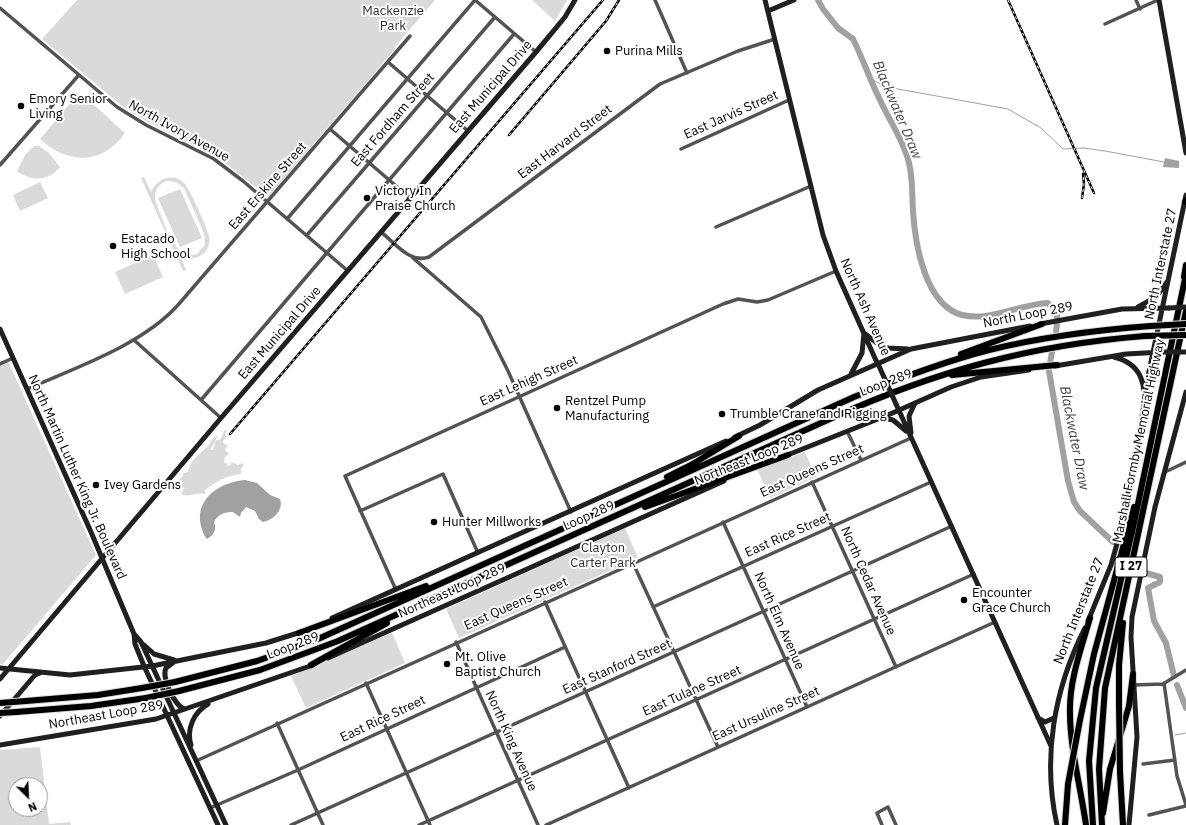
<!DOCTYPE html>
<html>
<head>
<meta charset="utf-8">
<style>
  body { margin:0 }
  #map { position:relative; width:1186px; height:825px; overflow:hidden; background:#fff; font-family:"IBM Plex Sans",sans-serif }
  canvas { display:block }
  .north { position:absolute; left:8px; top:777px; width:40px; height:40px; box-sizing:border-box; background:#fff; border:1px solid #999; border-radius:50%; rotate:156deg; font-size:11px; font-weight:700; line-height:16px; text-align:center; color:#000 }
  .north::after { content:''; display:block; margin:auto; width:14px; height:18px; background:#000; clip-path:polygon(50% 0,100% 100%,50% 72%,0 100%) }
</style>
</head>
<body>
<div id="map">
<canvas width="1186" height="825"></canvas>
<div class="north">N</div>
</div>
<script>
const ctx = document.querySelector('canvas').getContext('2d');
ctx.lineJoin = 'round';
function fillPath(path, color) { ctx.fillStyle = color; ctx.fill(path, 'evenodd'); }
function strokePath(path, color, width, dash) { ctx.strokeStyle = color; ctx.lineWidth = width; ctx.lineCap = dash ? 'butt' : 'round'; ctx.setLineDash(dash || []); ctx.stroke(path); }
function drawText(font, color, halo, rows, align = 'center') {
  ctx.font = font + ' "IBM Plex Sans",sans-serif'; ctx.lineWidth = 4; ctx.setLineDash([]); ctx.textBaseline = 'middle'; ctx.strokeStyle = halo; ctx.fillStyle = color; for (const [text, x, y, turn = 0] of rows) {
    ctx.save(); ctx.translate(x, y); ctx.rotate((+turn || 0) * Math.PI / 180); ctx.textAlign = isNaN(turn) ? turn : align; if (halo) ctx.strokeText(text, 0, 0); ctx.fillText(text, 0, 0); ctx.restore();
  }
}
fillPath(new Path2D(`
  M 77,0 L 435,0 L 395,47 L 396,48 L 268,197 L 220,159 L 143,119 L 122,106 L 42,39 Z
  M 532,0 L 567,0 L 555,21 Z
  M 83,95 L 125,133 C 102,166 67,164 40,139 L 76,96 Z
  M 34,146 L 39,146 L 48,152 L 60,167 C 49,181 31,182 17,171 L 25,155 Z
  M 144,177 L 151,192 C 156,180 171,172 183,182 C 189,187 208,229 209,237 C 212,254 194,262 181,257 L 186,270 L 183,271 L 141,178 ZM 166,181 L 176,182 L 184,188 L 204,233 L 205,245 L 197,254 C 174,262 163,219 156,203 C 153,193 157,185 166,181 Z
  M 40,182 L 48,198 L 20,211 L 13,195 Z
  M 180,189 L 202,238 L 180,247 L 158,198 Z
  M 153,255 L 163,277 L 125,294 L 115,272 Z
  M 7,359 L 96,555 L 3,664 L 0,664 L 0,362 Z
  M 225,429 L 227,432 L 225,433 L 227,437 L 223,441 L 224,444 L 228,445 L 225,450 L 229,454 L 225,457 L 224,463 L 228,463 L 227,466 L 231,465 L 231,462 L 238,465 L 242,463 L 244,465 L 241,469 L 241,474 C 227,475 215,482 204,491 L 206,493 L 204,494 C 196,492 189,498 181,494 L 184,488 L 182,487 L 174,492 L 174,485 L 183,476 L 183,473 L 188,472 C 190,460 200,454 208,446 C 211,443 212,437 218,436 L 210,450 L 213,450 L 216,440 L 220,440 Z
  M 805,452 L 816,477 L 770,498 L 757,469 Z
  M 625,528 L 638,558 L 459,638 L 446,609 Z
  M 392,633 L 405,663 L 306,708 L 291,676 Z
  M 40,747 L 49,824 L 70,822 L 71,825 L 0,825 L 0,750 ZM 16,785 L 40,785 L 40,809 L 16,809 Z`), '#dadada');
fillPath(new Path2D(`
  M 1165,158 L 1179,161 L 1179,168 L 1163,167 Z
  M 245,480 L 257,483 L 270,495 L 280,499 C 284,510 273,520 263,522 L 259,519 L 255,511 L 246,507 L 241,513 L 240,517 L 233,512 C 225,512 218,514 214,522 C 217,529 214,535 207,539 L 206,538 C 188,505 214,483 245,480 Z`), '#a1a1a1');
strokePath(new Path2D(`
  M 871,79 L 887,87 L 1008,109 L 1041,128 L 1063,149 L 1084,148 L 1105,151 L 1164,162
  M 1175,735 L 1186,733`), '#a1a1a1', 1);
strokePath(new Path2D(`
  M 818,0 L 823,9 L 838,28 L 853,39 C 863,59 870,80 880,100 C 889,120 904,141 909,163 C 913,179 912,195 913,211 C 915,244 925,305 962,315 C 990,322 1020,304 1048,303 L 1057,313 L 1057,318
  M 1056,331 L 1057,324
  M 1050,363 L 1052,352
  M 1049,371 L 1068,481 L 1074,502 L 1080,511 L 1113,542
  M 1146,573 L 1160,577 L 1160,582 L 1148,588 L 1154,621 L 1166,643 L 1174,676
  M 1177,685 L 1186,708`), '#a1a1a1', 6);
const primary = new Path2D(`
  M 1185,202 L 1186,200`);
const highway = new Path2D(`
  M 1184,277 L 1186,265
  M 961,354 L 1042,324
  M 952,375 L 1057,365
  M 667,477 L 691,465 L 739,436
  M 645,507 L 788,455
  M 299,633 L 426,586
  M 311,665 L 387,623
  M 175,682 L 257,661 L 318,639 L 854,397 C 898,379 942,362 989,350 C 1042,337 1096,330 1151,326
  M 179,691 L 260,670 L 338,641 L 832,418 C 936,371 1031,345 1145,336
  M 26,701 L 98,695 L 142,688
  M 1119,705 L 1119,665 L 1123,623
  M 16,712 L 91,706 L 146,698
  M 1080,720 L 1094,654 L 1134,507
  M 1120,772 L 1123,825
  M 1103,813 L 1110,769 L 1129,706 L 1133,674
  M 1065,825 L 1068,784
  M 1086,825 C 1081,789 1070,749 1070,713 C 1069,681 1081,649 1090,618
  M 1093,825 L 1089,761 L 1096,688 L 1134,523 L 1186,274
  M 1102,825 L 1099,769 L 1105,688 L 1186,311`);
strokePath(primary, '#dbdbdb', 8);
strokePath(highway, '#dbdbdb', 8);
strokePath(new Path2D(`
  M 475,0 L 536,52
  M 655,0 L 687,73
  M 1136,0 L 1140,9
  M 0,8 L 117,107 L 146,125 L 214,159 L 243,181 L 348,271
  M 1105,24 L 1158,0
  M 388,62 L 468,131
  M 330,129 L 410,198
  M 681,149 L 789,100
  M 0,165 L 78,76
  M 287,219 L 475,0
  M 716,227 L 811,186
  M 381,232 C 395,243 410,264 429,257 L 660,84 L 738,51 L 775,39
  M 307,235 L 495,17
  M 413,258 L 481,317 L 508,371 L 571,512
  M 134,340 L 221,418
  M 0,364 L 13,358
  M 27,389 C 77,367 142,345 178,305 L 410,36
  M 201,400 L 514,34
  M 847,431 L 861,460
  M 1165,472 L 1186,462
  M 812,482 L 896,667
  M 360,511 L 443,474 L 478,553
  M 723,522 L 807,707
  M 633,563 L 718,747
  M 396,590 L 345,476 L 723,304 L 738,299 L 757,302 L 768,300 L 836,271
  M 545,602 L 629,788
  M 653,607 L 931,482
  M 456,642 L 538,825
  M 366,683 L 430,825
  M 1164,683 L 1177,776 L 1186,805
  M 1134,685 L 1163,684 L 1186,670
  M 277,723 L 323,825
  M 196,761 L 911,438
  M 1143,764 L 1175,760
  M 210,808 L 298,770 L 565,647
  M 1149,815 L 1186,806
  M 291,825 L 952,526
  M 419,825 L 974,574
  M 546,825 L 995,622
  M 882,825 L 877,813 L 888,807 L 896,825`), '#535353', 3.5);
strokePath(new Path2D(`
  M 765,0 L 823,235 L 836,271 L 878,365
  M 1159,0 L 1186,153
  M 768,11 L 794,0
  M 1138,307 L 1156,297 L 1167,282
  M 1040,324 L 1122,309 L 1169,308
  M 0,329 L 91,532 L 134,634 L 135,644 L 144,666 L 218,825
  M 1114,357 C 1133,362 1142,372 1144,391
  M 1055,366 L 1126,354 L 1163,352
  M 851,374 L 862,353 L 864,333 L 881,346 L 888,348 L 908,349
  M 896,404 L 1051,746
  M 883,418 L 893,420 L 906,431
  M 911,433 L 909,416 L 915,403
  M 735,437 L 760,425 L 818,390 L 911,349 L 1030,326
  M 785,456 L 888,415 L 951,387 L 981,377 L 1029,370
  M 332,618 L 726,441
  M 1088,621 L 1111,565 L 1118,540 L 1138,446 L 1147,381 L 1186,195
  M 134,634 L 141,642 L 226,825
  M 144,645 L 154,654 L 174,660
  M 328,658 L 724,481
  M 174,662 L 166,668 C 161,677 175,707 185,709
  M 0,668 L 70,675 L 152,666 L 266,643 L 301,632
  M 0,679 L 221,418 L 536,52 L 565,17 L 575,0
  M 0,716 L 35,675 L 40,673
  M 1038,718 L 1045,722 L 1054,718
  M 0,745 L 156,719 L 313,665
  M 191,745 C 186,729 194,712 208,704
  M 1057,825 C 1042,758 1054,689 1085,628
  M 1129,825 L 1137,737 L 1131,637 L 1132,617 L 1155,507 L 1186,392`), '#202020', 5);
strokePath(primary, '#000', 5.5);
strokePath(highway, '#000', 6);
const rail = new Path2D(`
  M 1008,0 L 1094,193
  M 509,135 L 606,21 L 619,0
  M 1082,198 L 1084,184 L 1083,174
  M 230,434 L 603,0`);
strokePath(rail, '#000', 2.5);
strokePath(rail, '#fff', 1, [3]);
const highwayBridge = new Path2D(`
  M 1151,326 L 1186,324
  M 1145,336 L 1186,335
  M 142,688 L 175,682
  M 146,698 L 179,691
  M 0,703 L 26,701
  M 1119,705 L 1120,772
  M 0,713 L 16,712
  M 1068,784 L 1080,720`);
strokePath(highwayBridge, '#dbdbdb', 8, []);
strokePath(new Path2D(`
  M 1169,308 L 1186,307
  M 1163,352 L 1186,352
  M 879,366 L 896,404`), '#202020', 5);
strokePath(highwayBridge, '#000', 6);
for (const [x, y, r, color] of [
  [607,51,4,"#000"],
  [21,106,4,"#000"],
  [367,198,4,"#000"],
  [113,246,4,"#000"],
  [557,408,4,"#000"],
  [722,414,4,"#000"],
  [96,485,4,"#000"],
  [434,522,4,"#000"],
  [964,600,4,"#000"],
  [447,664,4,"#000"]
]) { const dot = new Path2D(); dot.arc(x, y, r, 0, 2 * Math.PI); ctx.fillStyle = color; ctx.fill(dot); strokePath(dot, '#fff', 1.5); }
for (const [x, y, w] of [
  [1131,567,32]
]) { const box = new Path2D(); box.roundRect(x - w / 2, y - 10, w, 20, 3); ctx.fillStyle = '#fff'; ctx.fill(box); strokePath(box, '#000', 1); }
drawText('bold 12px', '#000', null, [
  ["I 27",1131,567]
]);
drawText('13px', '#313131', '#fff', [
  ["Mackenzie",393,11],
  ["Park",393,26],
  ["Clayton",603,548],
  ["Carter Park",603,563]
]);
drawText('13px', '#000', '#fff', [
  ["Purina Mills",615,51],
  ["Emory Senior",29,99],
  ["Living",29,114],
  ["Victory In",375,191],
  ["Praise Church",375,206],
  ["Estacado",121,239],
  ["High School",121,254],
  ["Rentzel Pump",565,401],
  ["Manufacturing",565,416],
  ["Trumble Crane and Rigging",730,414],
  ["Ivey Gardens",104,485],
  ["Hunter Millworks",442,522],
  ["Encounter",972,593],
  ["Grace Church",972,608],
  ["Mt. Olive",455,657],
  ["Baptist Church",455,672]
], 'left');
drawText('13px', '#000', '#fff', [
  ["East Municipal Drive",491,87,-49],
  ["East Jarvis Street",731,115,-24],
  ["East Fordham Street",393,120,-49],
  ["North Ivory Avenue",179,131,29],
  ["East Harvard Street",565,142,-37],
  ["East Erskine Street",268,186,-49],
  ["North Interstate 27",1161,264,-78],
  ["North Ash Avenue",865,307,66],
  ["North Loop 289",1028,315,-11],
  ["East Municipal Drive",280,333,-49],
  ["East Lehigh Street",529,381,-24],
  ["Loop 289",886,383,-21],
  ["Marshall Formby Memorial Highway",1139,441,-78],
  ["Northeast Loop 289",749,460,-22],
  ["East Queens Street",812,471,-24],
  ["North Martin Luther King Jr. Boulevard",77,477,66],
  ["Loop 289",589,516,-24],
  ["East Rice Street",788,535,-24],
  ["North Cedar Avenue",868,581,66],
  ["Northeast Loop 289",452,591,-24],
  ["East Queens Street",516,604,-24],
  ["North Interstate 27",1079,611,-68],
  ["North Elm Avenue",779,621,66],
  ["Loop 289",293,646,-21],
  ["East Stanford Street",617,667,-24],
  ["East Tulane Street",692,691,-24],
  ["East Ursuline Street",766,714,-24],
  ["Northeast Loop 289",106,715,-10],
  ["East Rice Street",383,719,-25],
  ["North King Avenue",511,741,66]
]);
drawText('italic 14px', '#424242', '#fff', [
  ["Blackwater Draw",897,110,67],
  ["Blackwater Draw",1074,438,79]
]);
</script>
</body>
</html>
